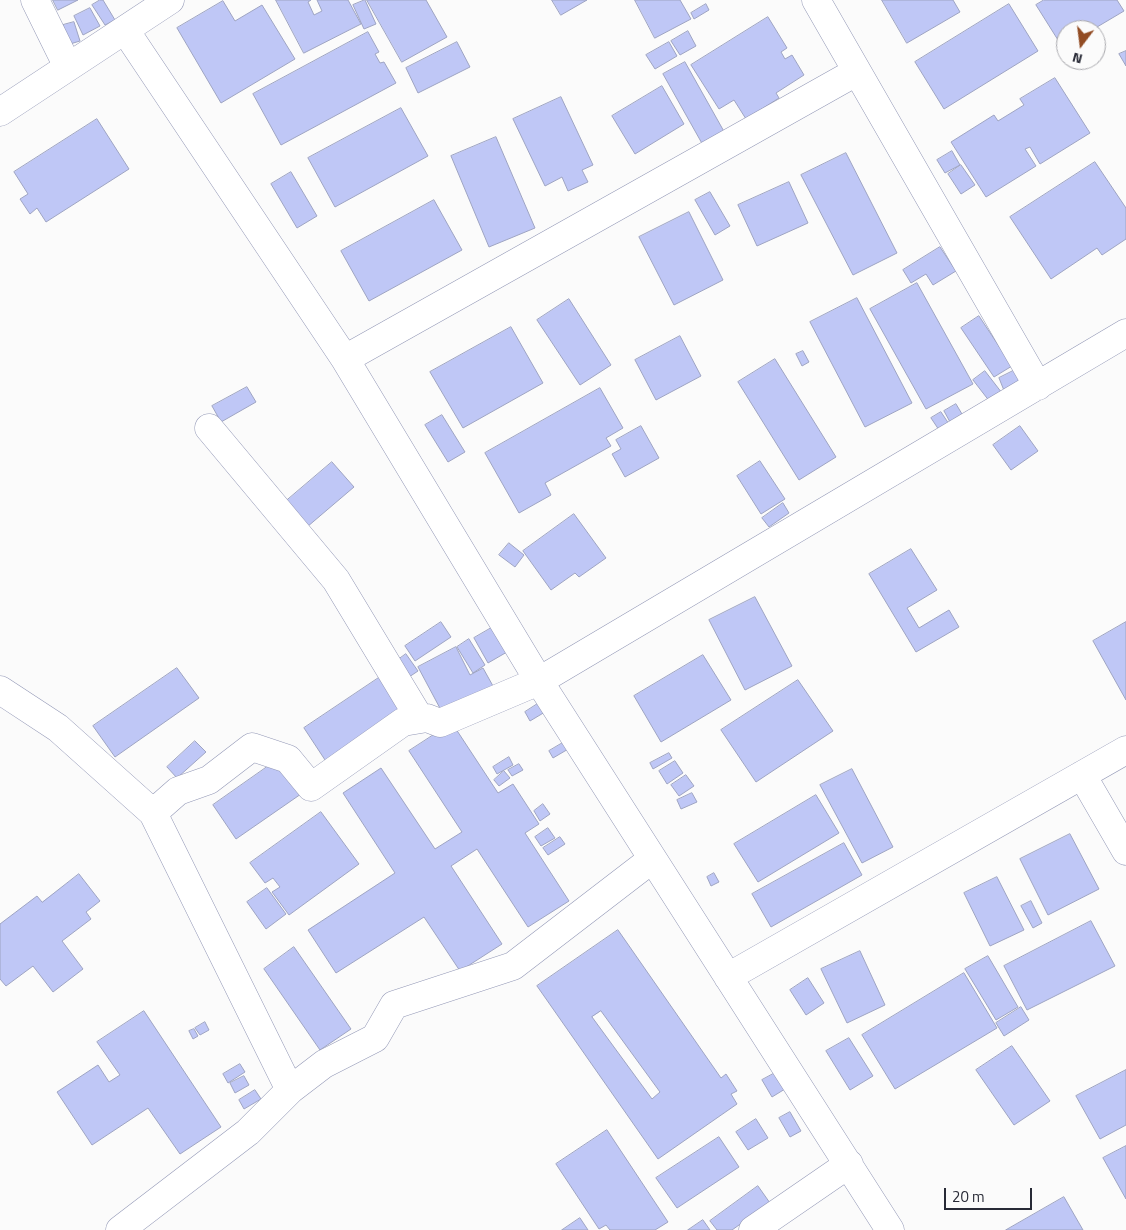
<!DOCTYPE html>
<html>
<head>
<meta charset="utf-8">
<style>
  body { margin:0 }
  #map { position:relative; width:1126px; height:1230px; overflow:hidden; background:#fbfbfb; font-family:"Titillium Web",sans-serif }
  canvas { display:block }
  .north { position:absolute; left:1056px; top:20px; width:50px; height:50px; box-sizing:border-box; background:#fbfbfb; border:1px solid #a7a7ac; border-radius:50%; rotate:195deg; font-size:14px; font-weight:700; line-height:20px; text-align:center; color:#282a36 }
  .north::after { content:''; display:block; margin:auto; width:18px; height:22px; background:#924c24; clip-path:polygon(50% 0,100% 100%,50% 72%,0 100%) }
  .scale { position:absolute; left:944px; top:1188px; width:88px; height:22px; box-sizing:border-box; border:2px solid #282a36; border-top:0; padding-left:6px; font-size:15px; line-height:18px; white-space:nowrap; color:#282a36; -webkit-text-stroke:4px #fbfbfb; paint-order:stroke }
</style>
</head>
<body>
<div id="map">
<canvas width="1126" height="1230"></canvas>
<div class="north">N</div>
<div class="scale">20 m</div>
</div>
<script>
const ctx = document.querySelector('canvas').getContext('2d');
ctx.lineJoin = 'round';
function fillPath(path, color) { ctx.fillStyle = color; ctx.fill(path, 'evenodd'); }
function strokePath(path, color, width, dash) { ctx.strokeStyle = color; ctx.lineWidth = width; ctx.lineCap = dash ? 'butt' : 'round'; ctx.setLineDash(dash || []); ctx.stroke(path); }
const building = new Path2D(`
  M 53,0 L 78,0 L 58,10 Z
  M 100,0 L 103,0 L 115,20 L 105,25 L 92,5 Z
  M 276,0 L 311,0 L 308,2 L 314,15 L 322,11 L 317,0 L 348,0 L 361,24 L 304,53 Z
  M 365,0 L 376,24 L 364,29 L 353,5 Z
  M 367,0 L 426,0 L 447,37 L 402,62 Z
  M 552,0 L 587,0 L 561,15 Z
  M 635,0 L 680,0 L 691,19 L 655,38 Z
  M 882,0 L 953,0 L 960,12 L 907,43 Z
  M 1044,0 L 1117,0 L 1124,11 L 1092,30 L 1066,30 L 1066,46 L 1063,48 L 1036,5 Z
  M 223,1 L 235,21 L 262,5 L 295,59 L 221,103 L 177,28 Z
  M 706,4 L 709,10 L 694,19 L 691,13 Z
  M 1009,4 L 1038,51 L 944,109 L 915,62 Z
  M 90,8 L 100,26 L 83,35 L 74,16 Z
  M 768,17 L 787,48 L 781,52 L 785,59 L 792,55 L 804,75 L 776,93 L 779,98 L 746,119 L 734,100 L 719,109 L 691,65 Z
  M 74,22 L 80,41 L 70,44 L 63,25 Z
  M 688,31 L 696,46 L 680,55 L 671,41 Z
  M 368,32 L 379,52 L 375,54 L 380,63 L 384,62 L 396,83 L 281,145 L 253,94 Z
  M 457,42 L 470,67 L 418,93 L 406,68 Z
  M 669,42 L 677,56 L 655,69 L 646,55 Z
  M 1126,51 L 1126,66 L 1119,54 Z
  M 685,62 L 726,135 L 704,147 L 663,74 Z
  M 1055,78 L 1090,133 L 1040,164 L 1030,147 L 1025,149 L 1036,166 L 986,197 L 951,142 L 994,115 L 998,121 L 1024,105 L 1020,99 Z
  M 662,86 L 684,124 L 635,154 L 612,116 Z
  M 561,97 L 593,165 L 582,170 L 588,182 L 568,191 L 562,177 L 545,186 L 513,119 Z
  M 401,108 L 428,156 L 335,207 L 308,158 Z
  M 97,119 L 129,169 L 46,222 L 37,208 L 30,214 L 20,199 L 28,194 L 14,172 Z
  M 496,137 L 535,228 L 489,247 L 451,156 Z
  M 952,151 L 960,165 L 945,173 L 937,160 Z
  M 846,153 L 897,253 L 853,275 L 801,175 Z
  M 1095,162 L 1126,208 L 1126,239 L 1102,255 L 1097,248 L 1051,279 L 1010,217 Z
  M 961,165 L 975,185 L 961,194 L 948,174 Z
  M 291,172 L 317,216 L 297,228 L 271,184 Z
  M 789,182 L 808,223 L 757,246 L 738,205 Z
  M 710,192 L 730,226 L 715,235 L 695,200 Z
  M 434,200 L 462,250 L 369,301 L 341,251 Z
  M 689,212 L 723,280 L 674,305 L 639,237 Z
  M 940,247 L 956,271 L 933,285 L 926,274 L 911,283 L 903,270 Z
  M 917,283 L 973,384 L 926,409 L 870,309 Z
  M 857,298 L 912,403 L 865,427 L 810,322 Z
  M 569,299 L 611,365 L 580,385 L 537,320 Z
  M 979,316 L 1012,366 L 994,377 L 961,328 Z
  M 511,327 L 543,383 L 463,428 L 430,372 Z
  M 680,336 L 701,376 L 656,400 L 635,360 Z
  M 803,351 L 809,362 L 802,366 L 796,354 Z
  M 775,359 L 836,457 L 799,480 L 738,382 Z
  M 1017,369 L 1023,385 L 1005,393 L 999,378 Z
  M 985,371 L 1002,393 L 990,402 L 973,380 Z
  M 247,387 L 256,402 L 221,422 L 212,406 Z
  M 600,388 L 623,428 L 606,438 L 611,446 L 545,483 L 551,495 L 519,513 L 485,453 Z
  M 956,404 L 962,414 L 950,422 L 944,411 Z
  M 941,412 L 949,424 L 939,430 L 931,418 Z
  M 442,415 L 465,452 L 448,462 L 425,425 Z
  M 641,426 L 659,458 L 625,477 L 612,454 L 621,449 L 616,440 Z
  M 1020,426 L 1038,451 L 1011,470 L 993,445 Z
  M 760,461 L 785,499 L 761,514 L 737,476 Z
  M 332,462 L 354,487 L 307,527 L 285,502 Z
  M 783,503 L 789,513 L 769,527 L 762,518 Z
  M 574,514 L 606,558 L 579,577 L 575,573 L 551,590 L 523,551 Z
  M 509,543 L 524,555 L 515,567 L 499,555 Z
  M 911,549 L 937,590 L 907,608 L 919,628 L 949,610 L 959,627 L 916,652 L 869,574 Z
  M 755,597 L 792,666 L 745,690 L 709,620 Z
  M 441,622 L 451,637 L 415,661 L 405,646 Z
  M 1126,622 L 1126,700 L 1093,641 Z
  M 493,627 L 507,652 L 488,663 L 474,638 Z
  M 469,639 L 485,665 L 473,673 L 457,647 Z
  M 456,647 L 470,675 L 483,668 L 493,686 L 442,712 L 418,667 Z
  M 406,654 L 418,671 L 403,681 L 391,665 Z
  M 703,655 L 731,700 L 661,742 L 634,696 Z
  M 177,668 L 199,698 L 115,757 L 93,726 Z
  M 386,673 L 411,711 L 329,766 L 304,728 Z
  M 798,680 L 833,731 L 756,782 L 721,730 Z
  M 539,703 L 545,712 L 530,721 L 525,712 Z
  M 452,723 L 498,793 L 513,784 L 539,824 L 525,833 L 569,901 L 528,927 L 477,849 L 451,866 L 502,944 L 460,971 L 424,917 L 336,973 L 308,930 L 395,873 L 343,793 L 381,768 L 435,849 L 462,832 L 409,751 Z
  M 195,741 L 206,752 L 177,778 L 167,767 Z
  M 566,741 L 570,748 L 553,758 L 549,751 Z
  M 669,753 L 672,758 L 653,769 L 650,763 Z
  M 509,757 L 513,765 L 497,774 L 493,767 Z
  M 277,760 L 301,794 L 236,839 L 213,805 Z
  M 675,761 L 683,773 L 667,784 L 659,771 Z
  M 519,764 L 523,770 L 512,776 L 508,770 Z
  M 852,769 L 893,847 L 862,863 L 820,785 Z
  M 504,771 L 510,778 L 499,786 L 494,780 Z
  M 686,775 L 694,786 L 679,796 L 671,785 Z
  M 692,793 L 697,802 L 681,809 L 677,800 Z
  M 816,795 L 839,833 L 758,882 L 734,844 Z
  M 543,804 L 550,814 L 540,821 L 534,811 Z
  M 321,812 L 359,864 L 289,915 L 272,892 L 280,887 L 273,878 L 265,883 L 250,863 Z
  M 548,828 L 555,838 L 541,846 L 535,837 Z
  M 1070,834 L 1099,889 L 1048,915 L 1020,859 Z
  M 560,837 L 565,844 L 548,855 L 543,848 Z
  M 844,843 L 862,875 L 771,927 L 752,894 Z
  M 714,873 L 719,882 L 711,886 L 707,877 Z
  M 79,874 L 100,901 L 86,912 L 91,919 L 62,941 L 83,969 L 53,992 L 33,966 L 6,986 L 0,979 L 0,924 L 37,896 L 42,902 Z
  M 997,877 L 1024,930 L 990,946 L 964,893 Z
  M 267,888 L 286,914 L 266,929 L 247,902 Z
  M 1031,901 L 1042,923 L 1033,928 L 1021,906 Z
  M 1091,921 L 1115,966 L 1027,1010 L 1004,966 Z
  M 618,930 L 721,1078 L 726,1074 L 737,1091 L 731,1094 L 737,1104 L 658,1159 L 537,986 ZM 601,1011 L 660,1092 L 652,1099 L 592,1017 Z
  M 294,947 L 351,1029 L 320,1050 L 264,969 Z
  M 860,951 L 885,1005 L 847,1023 L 821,969 Z
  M 988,956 L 1018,1007 L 996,1020 L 965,969 Z
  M 964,973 L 997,1028 L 895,1089 L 862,1035 Z
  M 808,978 L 824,1003 L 806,1015 L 790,990 Z
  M 1021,1007 L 1029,1020 L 1004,1036 L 996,1023 Z
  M 144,1011 L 221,1127 L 180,1154 L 148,1108 L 92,1145 L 57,1092 L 98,1065 L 109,1082 L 120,1075 L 97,1042 Z
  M 205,1022 L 209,1030 L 200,1035 L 195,1028 Z
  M 194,1029 L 198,1036 L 193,1039 L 189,1031 Z
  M 849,1038 L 873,1076 L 850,1090 L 826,1051 Z
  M 1012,1046 L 1050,1101 L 1014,1125 L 976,1070 Z
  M 240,1064 L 245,1072 L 228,1083 L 223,1074 Z
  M 1126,1070 L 1126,1125 L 1100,1139 L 1076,1096 Z
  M 775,1073 L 785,1089 L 772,1097 L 762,1080 Z
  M 244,1076 L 249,1085 L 235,1093 L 230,1083 Z
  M 255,1090 L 261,1099 L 244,1109 L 239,1100 Z
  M 790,1112 L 801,1131 L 790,1137 L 779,1118 Z
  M 756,1119 L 768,1138 L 748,1150 L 736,1132 Z
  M 607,1130 L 668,1222 L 655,1230 L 610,1230 L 606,1225 L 599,1229 L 556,1164 Z
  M 719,1137 L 739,1167 L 677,1208 L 656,1178 Z
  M 1126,1146 L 1126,1199 L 1103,1158 Z
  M 758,1186 L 770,1203 L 732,1230 L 717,1230 L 710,1221 Z
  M 1064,1197 L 1083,1230 L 1006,1230 Z
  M 580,1218 L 588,1230 L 562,1230 Z
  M 703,1220 L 710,1230 L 688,1230 Z`);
fillPath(building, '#bfc7f6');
strokePath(building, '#9ea4c2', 1);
const minor = new Path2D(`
  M 35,0 L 68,67
  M 816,0 L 1038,386
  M 125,30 L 345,359 L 539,681 L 890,1230
  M 0,112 L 170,0
  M 345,359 L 856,72
  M 209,428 L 336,580 L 420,719
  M 0,690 L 58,728 L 153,813 L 290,1090
  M 1082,775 L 1126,851
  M 153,813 L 178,791 L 209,780 L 252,747 L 288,759 L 311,787 L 403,722 L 427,718 L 440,723 L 539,681 L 1126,333
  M 728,977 L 1126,750
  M 120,1230 L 248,1132 L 290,1090 L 324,1064 L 375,1038 L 394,1005 L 513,966 L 651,860
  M 753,1230 L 849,1164`);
strokePath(minor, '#9398b6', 29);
strokePath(minor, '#fff', 28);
</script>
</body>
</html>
